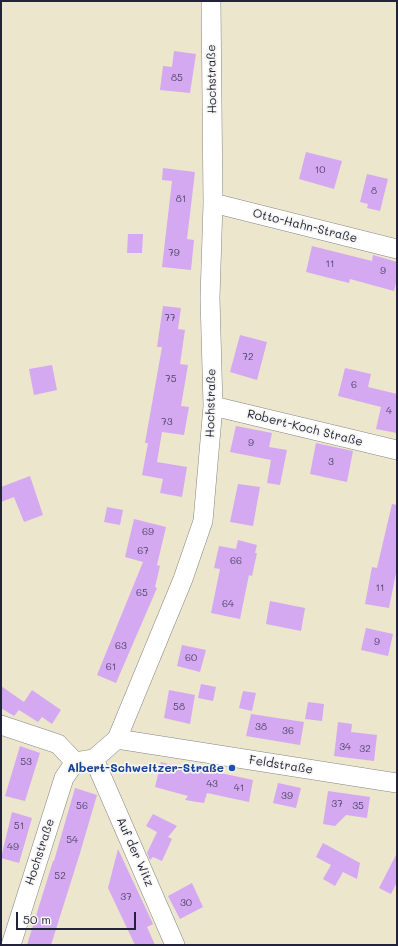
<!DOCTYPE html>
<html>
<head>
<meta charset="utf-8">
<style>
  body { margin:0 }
  #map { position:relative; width:398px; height:946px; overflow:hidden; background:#ebe6cc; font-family:Mali,sans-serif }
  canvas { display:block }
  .frame { position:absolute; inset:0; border:2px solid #22223b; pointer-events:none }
  .scale { position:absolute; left:16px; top:912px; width:120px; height:18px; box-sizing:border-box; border:2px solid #22223b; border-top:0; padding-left:5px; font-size:12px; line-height:14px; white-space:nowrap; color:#22223b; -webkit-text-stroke:3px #f6f6f2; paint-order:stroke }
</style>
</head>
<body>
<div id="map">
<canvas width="398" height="946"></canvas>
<div class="frame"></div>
<div class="scale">50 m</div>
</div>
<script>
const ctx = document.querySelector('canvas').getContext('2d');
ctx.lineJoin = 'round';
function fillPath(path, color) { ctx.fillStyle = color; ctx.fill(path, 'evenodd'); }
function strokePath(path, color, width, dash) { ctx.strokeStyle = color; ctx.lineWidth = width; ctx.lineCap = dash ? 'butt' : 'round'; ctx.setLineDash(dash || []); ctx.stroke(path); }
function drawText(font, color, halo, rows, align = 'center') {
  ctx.font = font + ' Mali,sans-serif'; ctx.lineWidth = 3.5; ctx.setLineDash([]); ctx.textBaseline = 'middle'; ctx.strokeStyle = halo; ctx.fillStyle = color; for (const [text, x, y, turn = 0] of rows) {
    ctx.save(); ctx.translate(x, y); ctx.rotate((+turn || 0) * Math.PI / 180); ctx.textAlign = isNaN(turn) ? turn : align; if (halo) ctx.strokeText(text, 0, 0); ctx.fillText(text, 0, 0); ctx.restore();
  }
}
fillPath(new Path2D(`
  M 174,51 L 196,54 L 190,93 L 160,90 L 163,66 L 172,67 Z
  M 306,152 L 342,161 L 334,189 L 299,179 Z
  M 163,168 L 195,172 L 187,239 L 194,240 L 191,270 L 162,267 L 172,181 L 162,180 Z
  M 367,174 L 388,179 L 380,211 L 367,208 L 368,204 L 360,202 Z
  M 128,234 L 143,234 L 142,253 L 127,253 Z
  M 312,246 L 372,261 L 373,255 L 397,262 L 397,279 L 394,291 L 350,279 L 349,283 L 306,272 Z
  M 163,306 L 181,308 L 178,329 L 185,330 L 180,364 L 188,365 L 181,406 L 189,407 L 184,435 L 162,432 L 157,462 L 187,467 L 182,497 L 160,493 L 163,479 L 142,475 L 148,443 L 145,443 L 162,347 L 157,347 Z
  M 240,335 L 267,342 L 257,380 L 230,372 Z
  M 52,365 L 57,390 L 34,395 L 29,369 Z
  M 345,368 L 371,374 L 368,387 L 397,394 L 397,433 L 376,429 L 381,407 L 338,396 Z
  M 236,426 L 272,433 L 269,447 L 287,450 L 280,485 L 267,483 L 271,460 L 230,452 Z
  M 316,443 L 353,451 L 347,482 L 310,474 Z
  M 30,476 L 43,515 L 24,522 L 14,497 L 1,502 L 1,487 Z
  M 238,484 L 260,487 L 253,526 L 230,522 Z
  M 392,504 L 397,505 L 397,568 L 389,608 L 365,604 L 372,567 L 377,568 Z
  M 107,507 L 123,510 L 120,525 L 104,522 Z
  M 134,519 L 166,527 L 157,565 L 160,566 L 155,587 L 157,588 L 116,683 L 97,675 L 143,562 L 125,557 Z
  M 238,540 L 257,545 L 255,553 L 257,553 L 252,576 L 249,575 L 240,619 L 211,613 L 220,569 L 214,568 L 219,546 L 236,549 Z
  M 270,601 L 305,608 L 301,631 L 266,624 Z
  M 366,628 L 393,634 L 388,656 L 361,650 Z
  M 182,645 L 206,650 L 200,672 L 177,666 Z
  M 201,684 L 216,687 L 213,701 L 198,698 Z
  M 1,686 L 24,702 L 32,690 L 61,710 L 52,724 L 42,717 L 38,722 L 19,710 L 14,716 L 1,708 Z
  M 169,690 L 195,695 L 190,724 L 164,718 Z
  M 243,691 L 256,693 L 252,711 L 239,708 Z
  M 308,702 L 324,704 L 322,721 L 305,719 Z
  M 251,714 L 304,722 L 300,745 L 246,736 Z
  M 338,722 L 352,724 L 351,732 L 377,735 L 374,761 L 334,756 Z
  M 20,746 L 40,753 L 25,801 L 5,796 Z
  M 161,762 L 200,773 L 202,769 L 253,780 L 249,802 L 207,793 L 204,803 L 185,800 L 188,796 L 155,787 Z
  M 278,783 L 301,788 L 296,808 L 273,803 Z
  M 75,788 L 97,795 L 80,853 L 51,945 L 27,945 L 53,861 L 54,861 Z
  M 328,791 L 370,797 L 367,818 L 346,815 L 335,826 L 323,824 Z
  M 12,812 L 32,818 L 19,863 L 1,858 Z
  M 153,814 L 177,826 L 168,837 L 172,839 L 162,861 L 153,857 L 150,860 L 147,853 L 157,832 L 146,826 Z
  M 323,843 L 360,863 L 357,879 L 343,872 L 335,886 L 323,879 L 331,865 L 316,857 Z
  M 118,849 L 153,924 L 147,927 L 155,945 L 135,945 L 108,888 Z
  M 397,853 L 397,882 L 391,894 L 379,888 Z
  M 192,883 L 203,907 L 180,919 L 168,896 Z`), '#d4a9f1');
const street = new Path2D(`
  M 213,203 L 397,249
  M 213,406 L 397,450
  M 1,725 L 58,744 L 75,762
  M 117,739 L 397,783
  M 94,759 L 175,945
  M 11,945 L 64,778 L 75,762 L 94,759 L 117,739 L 183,579 L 203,521 L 213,406 L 210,298 L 213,203 L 211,1`);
strokePath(street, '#868484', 20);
strokePath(street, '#fff', 19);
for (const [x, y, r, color] of [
  [232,768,4,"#1a4fb4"]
]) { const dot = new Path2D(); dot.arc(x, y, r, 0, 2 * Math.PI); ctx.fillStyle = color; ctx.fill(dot); strokePath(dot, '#f6f6f2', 1.5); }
drawText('10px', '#4e4468', null, [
  ["85",177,78],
  ["10",320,170],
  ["8",374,191],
  ["81",181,199],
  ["79",174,253],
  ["11",330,264],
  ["9",383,271],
  ["77",170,318],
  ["72",248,357],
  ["75",171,379],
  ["6",354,385],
  ["4",389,411],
  ["73",167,422],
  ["9",251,443],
  ["3",331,462],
  ["69",148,532],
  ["67",143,551],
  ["66",236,561],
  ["11",380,588],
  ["65",142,593],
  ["64",228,604],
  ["9",377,642],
  ["63",121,646],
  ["60",191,658],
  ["61",111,667],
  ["58",179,707],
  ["38",261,727],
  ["36",288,731],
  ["34",345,747],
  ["32",365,749],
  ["53",26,762],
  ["43",212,784],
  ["41",239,788],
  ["39",287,796],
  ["37",337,804],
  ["56",82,806],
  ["35",358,806],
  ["51",19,826],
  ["54",72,840],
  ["49",13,847],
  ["52",60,876],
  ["37",126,897],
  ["30",186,903]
]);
drawText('12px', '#22223b', '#f6f6f2', [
  ["Hochstraße",212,79,-91],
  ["Otto-Hahn-Straße",305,226,14],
  ["Hochstraße",211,403,-89],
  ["Robert-Koch Straße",305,428,14],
  ["Feldstraße",281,765,9],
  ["Hochstraße",40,852,-72],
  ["Auf der Witz",135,852,66]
]);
drawText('bold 12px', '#164399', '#f6f6f2', [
  ["Albert-Schweitzer-Straße",224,768]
], 'right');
</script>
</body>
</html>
